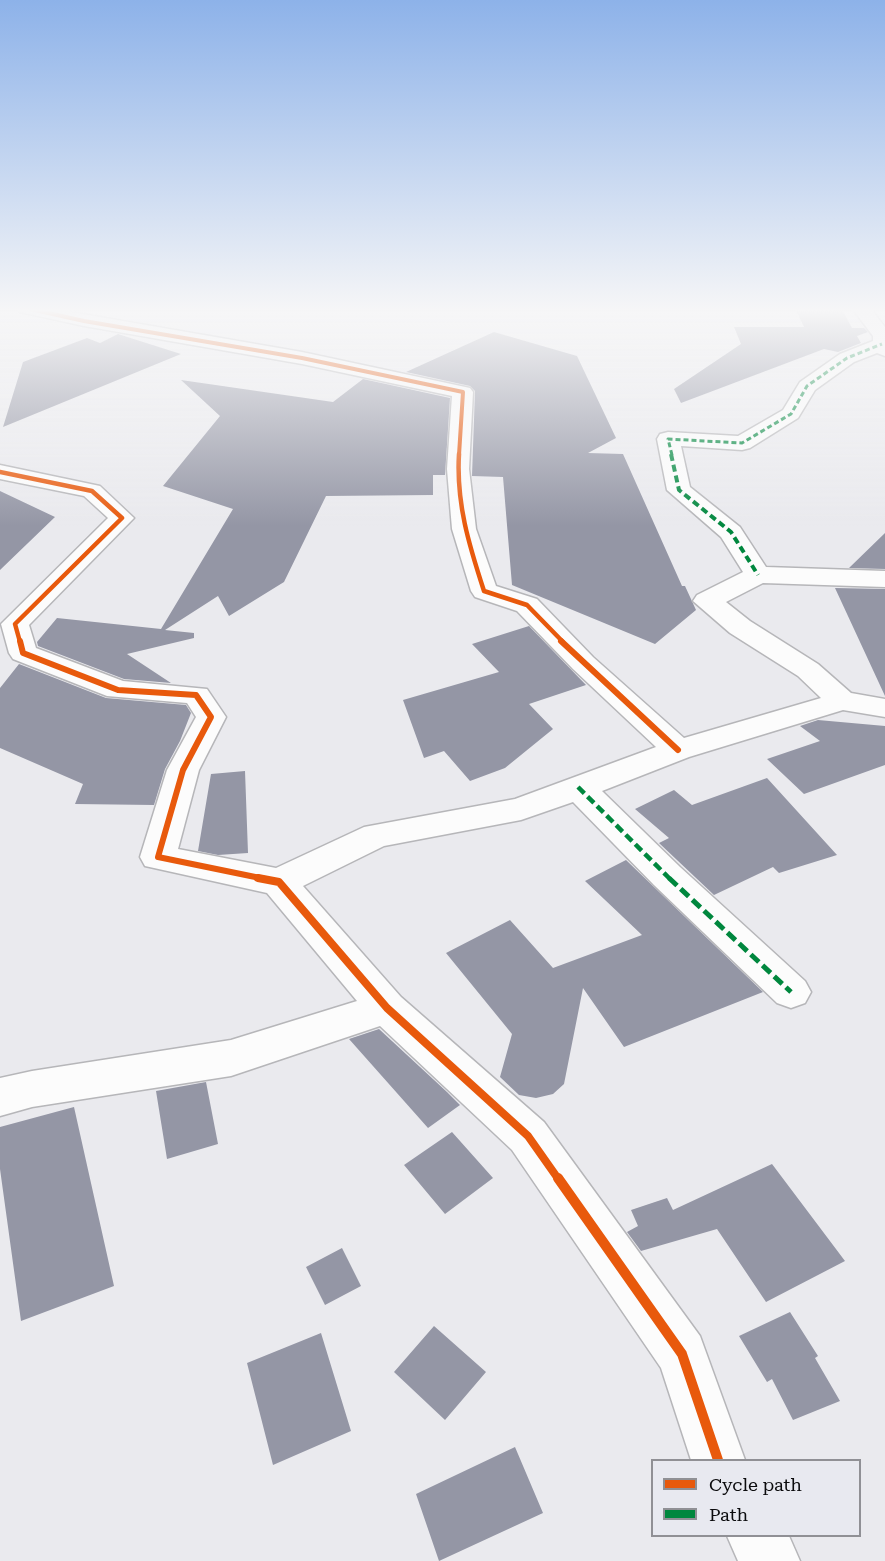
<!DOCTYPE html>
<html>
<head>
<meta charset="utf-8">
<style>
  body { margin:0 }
  #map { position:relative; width:885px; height:1561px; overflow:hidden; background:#eaeaee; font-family:"Roboto Serif",serif }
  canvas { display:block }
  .legend { position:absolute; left:651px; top:1459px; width:210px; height:78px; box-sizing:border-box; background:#e8e9f0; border:2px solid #909095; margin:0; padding:8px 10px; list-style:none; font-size:18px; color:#0b0b0d }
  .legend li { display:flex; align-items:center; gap:12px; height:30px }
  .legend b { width:30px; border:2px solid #909095 }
</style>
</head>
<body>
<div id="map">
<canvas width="885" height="1561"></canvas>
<ul class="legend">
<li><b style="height:8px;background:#e8590c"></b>Cycle path</li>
<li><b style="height:8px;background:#00873e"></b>Path</li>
</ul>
</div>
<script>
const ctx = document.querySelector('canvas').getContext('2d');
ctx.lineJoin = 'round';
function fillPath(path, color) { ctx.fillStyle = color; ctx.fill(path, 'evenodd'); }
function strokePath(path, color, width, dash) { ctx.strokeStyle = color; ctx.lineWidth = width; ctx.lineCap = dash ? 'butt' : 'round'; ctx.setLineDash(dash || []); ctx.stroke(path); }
fillPath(new Path2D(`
  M 796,310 L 843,311 L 852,328 L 864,328 L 868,332 L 857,336 L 861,343 L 838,352 L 824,349 L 681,403 L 674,389 L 741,344 L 734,327 L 804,327 Z
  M 494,332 L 577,356 L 616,438 L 588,453 L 623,454 L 682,586 L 685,586 L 696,610 L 655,644 L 512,585 L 503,477 L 472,476 L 475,391 L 470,386 L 406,372 Z
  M 118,334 L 181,354 L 3,427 L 23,362 L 87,338 L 100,343 Z
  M 363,379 L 450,398 L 445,475 L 433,475 L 433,495 L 326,496 L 284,582 L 229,616 L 218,596 L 165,630 L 194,633 L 194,638 L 127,654 L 171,683 L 124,679 L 38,646 L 37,642 L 57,618 L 161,629 L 233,509 L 163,486 L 220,416 L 181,380 L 333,402 Z
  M 0,491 L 55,517 L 0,570 Z
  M 885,533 L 885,569 L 849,568 Z
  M 835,588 L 885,589 L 885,696 Z
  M 529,626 L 586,685 L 529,704 L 553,729 L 505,768 L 470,781 L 444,751 L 424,758 L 403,700 L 499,672 L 472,644 Z
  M 19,664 L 106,698 L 186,705 L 191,713 L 180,741 L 165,769 L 154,805 L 75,804 L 83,784 L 0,748 L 0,688 Z
  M 818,720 L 885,726 L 885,765 L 804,794 L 767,759 L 820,741 L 800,726 Z
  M 245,771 L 248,853 L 218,855 L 198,851 L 211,774 Z
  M 767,778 L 837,855 L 779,873 L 773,867 L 714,895 L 659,843 L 669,838 L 635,809 L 674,790 L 692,805 Z
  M 626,860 L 763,992 L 624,1047 L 583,988 L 564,1084 L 553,1094 L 536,1098 L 519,1095 L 500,1077 L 512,1034 L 446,953 L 510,920 L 553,968 L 642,935 L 585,881 Z
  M 379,1029 L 447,1092 L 460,1105 L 428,1128 L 349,1039 Z
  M 206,1082 L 218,1144 L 167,1159 L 156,1091 Z
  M 74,1107 L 114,1286 L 21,1321 L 0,1169 L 0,1127 Z
  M 452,1132 L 493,1178 L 445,1214 L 404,1165 Z
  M 772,1164 L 845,1261 L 766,1302 L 717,1229 L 641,1251 L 627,1232 L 638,1226 L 631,1210 L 667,1198 L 673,1210 Z
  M 342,1248 L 361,1286 L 325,1305 L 306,1267 Z
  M 790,1312 L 818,1356 L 815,1358 L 840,1401 L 793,1420 L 772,1379 L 767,1382 L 739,1336 Z
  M 434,1326 L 486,1372 L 445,1420 L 394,1372 Z
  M 321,1333 L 351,1431 L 273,1465 L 247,1363 Z
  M 515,1447 L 543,1513 L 439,1561 L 416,1494 Z`), '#9496a5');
const minor = new Path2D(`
  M 17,308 L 48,308 L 302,352 L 470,388 L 473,392 L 469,469 L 476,529 L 496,586 L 537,599 L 593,657 L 684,738 L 821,698 L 798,676 L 730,633 L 693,601 L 697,595 L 743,572 L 721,537 L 667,490 L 657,439 L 660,434 L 668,432 L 738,436 L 783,410 L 800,382 L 840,354 L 873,341 L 873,336 L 852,308 L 870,308 L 885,327 L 885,356 L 877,353 L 854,362 L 815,390 L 798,418 L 750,448 L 742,450 L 681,446 L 690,487 L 740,527 L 766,567 L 885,571 L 885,587 L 763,583 L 726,602 L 750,621 L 818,664 L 851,693 L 885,699 L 885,717 L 843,710 L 689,757 L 602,791 L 680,867 L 805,981 L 811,992 L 805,1003 L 791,1008 L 777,1003 L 654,885 L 573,802 L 521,820 L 384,846 L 303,886 L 401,997 L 544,1122 L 700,1336 L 745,1460 L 691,1460 L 661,1368 L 512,1150 L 380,1026 L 231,1076 L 32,1107 L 0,1116 L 0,1078 L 32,1071 L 231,1040 L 357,1001 L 267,893 L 145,866 L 140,857 L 167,770 L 196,717 L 187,703 L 107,696 L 13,659 L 9,653 L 1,624 L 108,518 L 84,496 L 0,479 L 0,465 L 100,486 L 134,518 L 29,625 L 36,648 L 123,681 L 207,689 L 226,717 L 199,770 L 178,849 L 276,868 L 364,827 L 515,799 L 656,747 L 573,669 L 517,611 L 475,597 L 471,591 L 452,529 L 447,469 L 452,396 L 302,364 L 84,326 L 20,312 Z
  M 727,1536 L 789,1536 L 800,1561 L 738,1561 Z`);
strokePath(minor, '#b6b6b9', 3);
fillPath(minor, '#fcfcfc');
strokePath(new Path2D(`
  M 672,455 L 668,439 L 742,443 L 791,414 L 807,386 L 847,358 L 882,344`), '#00873e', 3, [5, 3]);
strokePath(new Path2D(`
  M 671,454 L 679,490 L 731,532 L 758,575`), '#00873e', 4, [7, 4]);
strokePath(new Path2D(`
  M 578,787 L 670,879`), '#00873e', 4.5, [9, 4.5]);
strokePath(new Path2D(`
  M 669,878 L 791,992`), '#00873e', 5, [11, 5]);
strokePath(new Path2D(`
  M 26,308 L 84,321 L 302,358 L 463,392 L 459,455`), '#e8590c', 4);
strokePath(new Path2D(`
  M 459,454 C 456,503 469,545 484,591 L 527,605 L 563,642
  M 0,472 L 92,491 L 122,518 L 15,624 L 20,642`), '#e8590c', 4.5);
strokePath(new Path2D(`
  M 20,641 L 23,653 L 118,690 L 196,695 L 211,717 L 183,770 L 158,857 L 265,879
  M 561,641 L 678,750`), '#e8590c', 6);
strokePath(new Path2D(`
  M 258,878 L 279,882 L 387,1008 L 528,1136 L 559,1180`), '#e8590c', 8);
strokePath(new Path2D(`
  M 558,1178 L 682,1354 L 718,1460`), '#e8590c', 10);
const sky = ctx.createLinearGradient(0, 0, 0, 526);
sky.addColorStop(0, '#8db2e9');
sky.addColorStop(0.59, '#f6f6f7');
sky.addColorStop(1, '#f6f6f700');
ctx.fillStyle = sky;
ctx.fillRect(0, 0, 885, 526);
</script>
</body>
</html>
